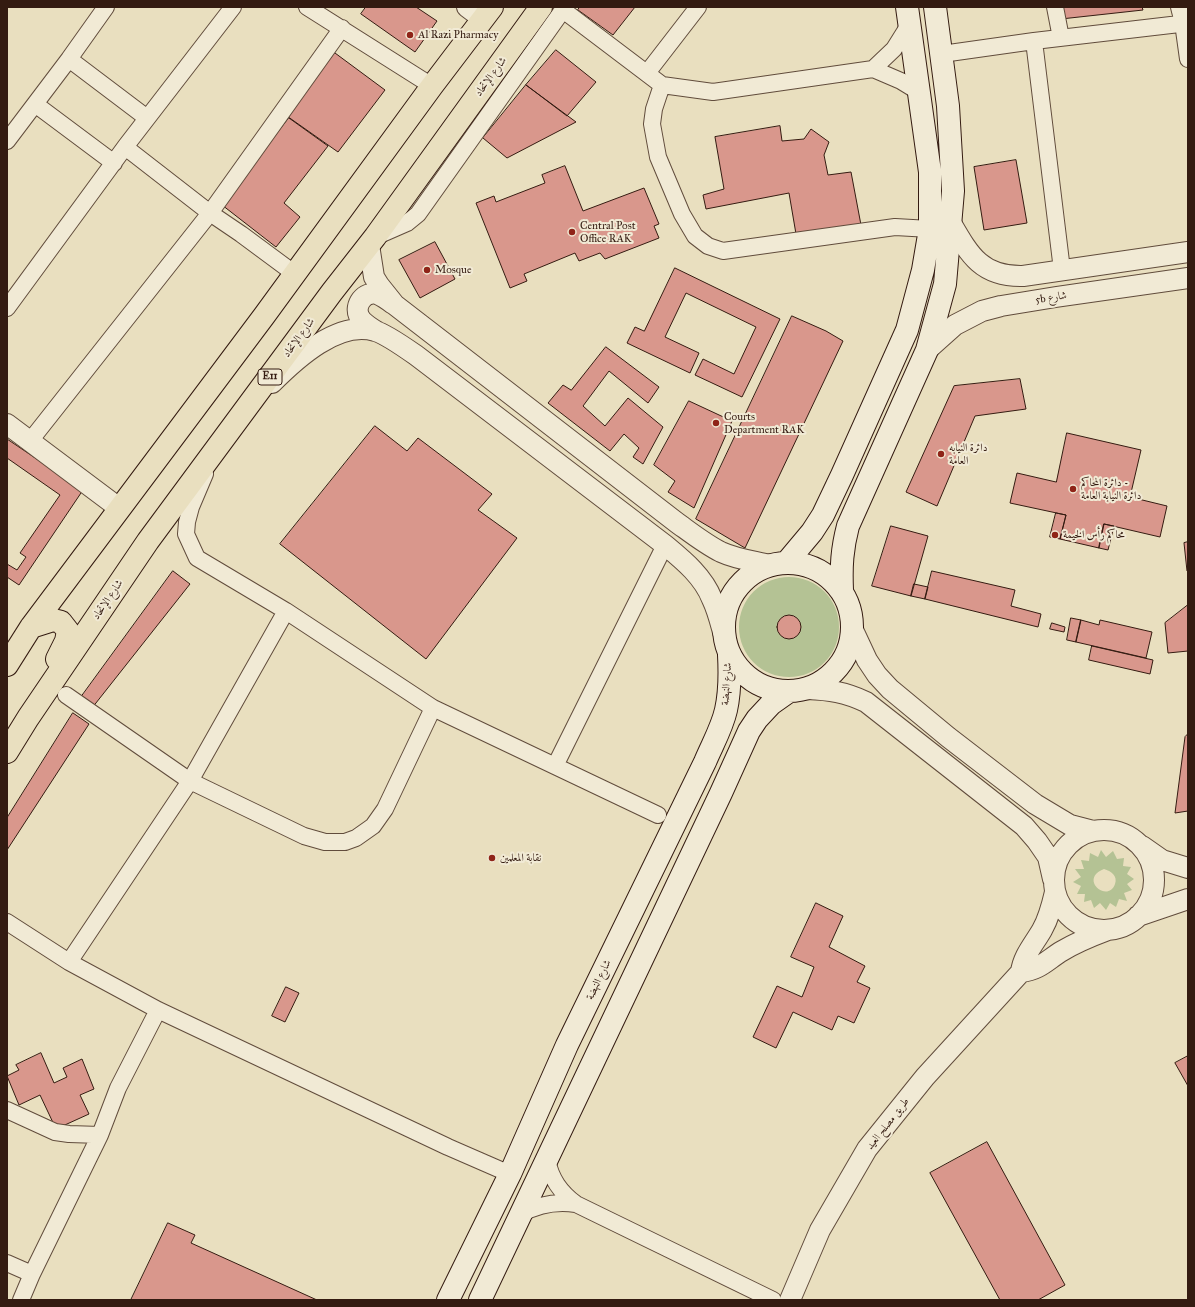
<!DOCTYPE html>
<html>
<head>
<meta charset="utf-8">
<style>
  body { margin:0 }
  #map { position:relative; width:1195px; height:1307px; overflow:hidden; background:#e9dfbf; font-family:"IM FELL Great Primer",serif }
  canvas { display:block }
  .frame { position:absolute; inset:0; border:8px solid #341b11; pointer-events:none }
</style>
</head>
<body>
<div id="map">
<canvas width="1195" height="1307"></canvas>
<div class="frame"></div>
</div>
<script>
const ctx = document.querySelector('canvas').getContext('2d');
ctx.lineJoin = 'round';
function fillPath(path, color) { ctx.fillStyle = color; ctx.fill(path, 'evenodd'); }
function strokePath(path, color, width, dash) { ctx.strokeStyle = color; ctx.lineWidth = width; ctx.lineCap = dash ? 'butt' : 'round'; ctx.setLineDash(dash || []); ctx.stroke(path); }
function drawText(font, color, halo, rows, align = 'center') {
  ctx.font = font + ' "IM FELL Great Primer",Amiri,serif'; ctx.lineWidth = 4; ctx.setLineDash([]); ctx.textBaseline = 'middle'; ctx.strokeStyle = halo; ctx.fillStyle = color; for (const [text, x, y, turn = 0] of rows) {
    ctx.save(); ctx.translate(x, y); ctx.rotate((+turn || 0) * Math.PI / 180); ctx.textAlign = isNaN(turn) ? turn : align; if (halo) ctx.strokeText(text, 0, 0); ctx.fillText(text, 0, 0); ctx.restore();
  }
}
fillPath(new Path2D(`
  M739 627a50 50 0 1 1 100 0a50 50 0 1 1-100 0Z
  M 1101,850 L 1106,857 L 1113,851 L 1117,859 L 1124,858 L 1123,866 L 1131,867 L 1127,874 L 1134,879 L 1127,884 L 1132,890 L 1124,893 L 1127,901 L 1119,899 L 1116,907 L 1110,903 L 1106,910 L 1100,903 L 1094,908 L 1091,900 L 1084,902 L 1085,894 L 1077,894 L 1081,886 L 1073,882 L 1081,877 L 1075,869 L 1084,869 L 1081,860 L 1089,861 L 1090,853 L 1098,857 ZM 1104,869 C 1111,871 1118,876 1115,884 C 1108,904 1078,879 1104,869 Z`), '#b4c294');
const building = new Path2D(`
  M 366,7 L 416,7 L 437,21 L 415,52 L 361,14 Z
  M 580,7 L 635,7 L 613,35 L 578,10 Z
  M 1059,7 L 1142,7 L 1143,10 L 1061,19 Z
  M 556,50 L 596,82 L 567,116 L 526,85 Z
  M 335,53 L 385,90 L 338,152 L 284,114 Z
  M 526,85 L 576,122 L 507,158 L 483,138 Z
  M 289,118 L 328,146 L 284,203 L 300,217 L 276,247 L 222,205 Z
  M 780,126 L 782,141 L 804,139 L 811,129 L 829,142 L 824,155 L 828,175 L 851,172 L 861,225 L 796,234 L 789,193 L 706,209 L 703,195 L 724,189 L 715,137 Z
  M 1016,160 L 1027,223 L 984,230 L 974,167 Z
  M 565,166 L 583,211 L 644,188 L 659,224 L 654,226 L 659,238 L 605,259 L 600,253 L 579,261 L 575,253 L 524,274 L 527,281 L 510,288 L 476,203 L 494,196 L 496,202 L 545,183 L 542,175 Z
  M 435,242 L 455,279 L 420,298 L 399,260 Z
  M 675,268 L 780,319 L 742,397 L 695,375 L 703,359 L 734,374 L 756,327 L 686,293 L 665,337 L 699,353 L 690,373 L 627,343 L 635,327 L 644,331 Z
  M 792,316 L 826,331 L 843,341 L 745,548 L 696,519 Z
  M 606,347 L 659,387 L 648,403 L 609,371 L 583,406 L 605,426 L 628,398 L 663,427 L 643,464 L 633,457 L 639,448 L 624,434 L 610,451 L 548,403 L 563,385 L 571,390 Z
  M 1020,379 L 1026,409 L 975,416 L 937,506 L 906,492 L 954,386 Z
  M 689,401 L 732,421 L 694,508 L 668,492 L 675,481 L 654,465 Z
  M 375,426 L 407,451 L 418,438 L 492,494 L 478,510 L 517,538 L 426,659 L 280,544 Z
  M 1067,433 L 1141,450 L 1130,497 L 1167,506 L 1160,537 L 1104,524 L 1099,548 L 1060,539 L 1066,515 L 1010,503 L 1017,473 L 1056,482 Z
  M 7,439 L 83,490 L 19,585 L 7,577 Z
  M 7,458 L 60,495 L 20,553 L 26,557 L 17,570 L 7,564 Z
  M 1056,513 L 1066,515 L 1060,539 L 1050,537 Z
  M 1104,524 L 1114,526 L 1108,550 L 1099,548 Z
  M 891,526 L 928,536 L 911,596 L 872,586 Z
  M 1188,542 L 1188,571 L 1187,571 L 1184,543 Z
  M 173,571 L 190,584 L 92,708 L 79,700 Z
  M 932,571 L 1015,590 L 1011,606 L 1041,614 L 1038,627 L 925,599 Z
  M 914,584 L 928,587 L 925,599 L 911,596 Z
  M 1188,605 L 1188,651 L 1168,653 L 1165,623 Z
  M777 627a12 12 0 1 1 24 0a12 12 0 1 1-24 0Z
  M 1071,618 L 1081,620 L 1076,642 L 1067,640 Z
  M 1081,620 L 1099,625 L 1100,620 L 1152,632 L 1146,658 L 1076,642 Z
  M 1052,623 L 1065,627 L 1064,632 L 1050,629 Z
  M 1092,646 L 1153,660 L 1150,674 L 1089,660 Z
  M 73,713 L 89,724 L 7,850 L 7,818 Z
  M 1188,734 L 1188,811 L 1175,813 L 1185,737 Z
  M 816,903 L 843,916 L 829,947 L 865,966 L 857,982 L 870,988 L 854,1023 L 838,1016 L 832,1030 L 793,1012 L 776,1048 L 753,1037 L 777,986 L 802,997 L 814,967 L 791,957 Z
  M 286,987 L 299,993 L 285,1022 L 272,1016 Z
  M 41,1053 L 54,1083 L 67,1077 L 63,1068 L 82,1059 L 94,1089 L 80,1095 L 89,1114 L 56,1129 L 40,1095 L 19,1105 L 7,1076 L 19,1070 L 16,1065 Z
  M 1188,1056 L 1188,1086 L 1175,1063 Z
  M 987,1142 L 1065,1285 L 1038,1300 L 1000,1300 L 930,1173 Z
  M 168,1223 L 195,1235 L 191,1243 L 317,1300 L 131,1300 Z`);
fillPath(building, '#d9978c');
strokePath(building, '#341b11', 1);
const minor = new Path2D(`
  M 307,7 L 432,86
  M 1055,7 L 1061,38
  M 1179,7 L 1183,23 L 1188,59
  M 563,10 L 662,85 L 713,92 L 873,69 L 901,81 L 919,92
  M 1034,41 L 1062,270
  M 942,54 L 1034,41 L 1188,23
  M 69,59 L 147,118
  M 873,69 L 894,49 L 909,25
  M 647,73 L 698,7
  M 662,85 L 654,109 L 652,124 L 658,157 L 682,214 L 695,236 L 708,246 L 723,251 L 895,227 L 930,229
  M 35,104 L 114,163
  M 7,141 L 69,59 L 106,7
  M 125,147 L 210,213 L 241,234 L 295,274
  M 375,237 L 407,223 L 418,214 L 565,7
  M 7,308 L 125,147 L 233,7
  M 30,441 L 210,213 L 342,28
  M 205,474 L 191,507 L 187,522 L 186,534 L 197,558 L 286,611 L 433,708 L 658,815
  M 66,695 L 190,781 L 304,836 L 325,842 L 345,842 L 356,838 L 373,826 L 385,809 L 433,708
  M 555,766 L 665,545
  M 7,922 L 69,962 L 158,1010 L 448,1147 L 510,1174
  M 69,962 L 190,781 L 286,611
  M 7,1110 L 55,1132 L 69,1134 L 100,1135
  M 547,1160 C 551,1179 560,1192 576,1204 L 773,1300
  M 521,1214 C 539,1204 556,1201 576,1204
  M 7,1263 L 32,1274
  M 21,1300 L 32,1274 L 100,1135 L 118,1088 L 158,1010`);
const tertiary = new Path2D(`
  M 467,7 L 483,19
  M 951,223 C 970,256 982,277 1023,276 L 1188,252
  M 369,245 L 374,277 L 379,285 L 395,305 L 676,522 C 690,532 705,544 721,552 C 736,559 753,561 770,565
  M 376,331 C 370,327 362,323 359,316 C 354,305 364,291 377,294 C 382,296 388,300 393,304
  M 927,350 L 955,325 L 982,311 L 1001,306 L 1056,297 L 1188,278
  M 272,383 C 296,359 338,320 375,331 C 386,334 407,349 417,356 L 665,545 C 683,560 703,576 712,599 C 717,609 720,621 723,632
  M 7,424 L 119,508
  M 853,630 L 867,660 L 877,675 L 890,689 L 948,737 L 1035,804 L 1070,825 L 1093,831
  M 807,689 C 830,690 845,692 866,702 L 1024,826 L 1037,841 L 1048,857 L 1053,879
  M1054 880a50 50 0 1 1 100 0a50 50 0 1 1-100 0Z
  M 1142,846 L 1162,860 L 1188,868
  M 1138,916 L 1188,899
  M 1021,972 C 1040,970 1047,960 1062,951 C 1077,942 1092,936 1108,930
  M 790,1300 L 820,1230 L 867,1149 L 925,1077 L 1021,972 C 1023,956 1034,944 1042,930 C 1049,918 1052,905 1055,892`);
const secondary = new Path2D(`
  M724 627a64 64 0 1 1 128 0a64 64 0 1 1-128 0Z
  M 786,563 L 812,532 L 823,515 L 842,475 L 907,330 L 923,270 L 930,229 L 930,172 L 907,7
  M 842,590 C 841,566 842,549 848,526 L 927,350 L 945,284 L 953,191 L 948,106 L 935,7
  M 448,1300 L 510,1174 L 567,1045 L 705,762 C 712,745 722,728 726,710 C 730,692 730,673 729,655
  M 480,1300 L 721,793 L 749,731 L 757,719 L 771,704 L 788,692`);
const primary = new Path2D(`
  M 31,627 L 53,620 L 61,622 L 68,631 L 66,641 L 57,659
  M 7,665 L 31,627 L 264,316 L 432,86 L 492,7
  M 7,752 L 28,718 L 148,541 L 332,292 L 375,237 L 541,7`);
strokePath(minor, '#614c3c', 18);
strokePath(tertiary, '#614c3c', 22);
strokePath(secondary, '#341b11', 24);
strokePath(primary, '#341b11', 24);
strokePath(minor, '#f1ead5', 16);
strokePath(tertiary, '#f1ead5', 20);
strokePath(secondary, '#f1ead5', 22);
strokePath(primary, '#e9dfbf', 22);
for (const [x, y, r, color] of [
  [410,35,4,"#8f2418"],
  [572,232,4,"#8f2418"],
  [427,270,4,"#8f2418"],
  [716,423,4,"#8f2418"],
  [941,454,4,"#8f2418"],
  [1073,489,4,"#8f2418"],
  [1055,535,4,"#8f2418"],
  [492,858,4,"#8f2418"]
]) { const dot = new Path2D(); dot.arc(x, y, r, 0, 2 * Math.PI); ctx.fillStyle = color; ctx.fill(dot); strokePath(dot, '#f1ead5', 1.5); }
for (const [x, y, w] of [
  [270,377,24]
]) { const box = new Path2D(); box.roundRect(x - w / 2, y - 8, w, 16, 3); ctx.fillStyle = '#f1ead5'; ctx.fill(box); strokePath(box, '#341b11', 1); }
drawText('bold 10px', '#341b11', null, [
  ["E11",270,377]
]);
drawText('11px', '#341b11', '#f1ead5', [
  ["Al Razi Pharmacy",418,35],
  ["Central Post",580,226],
  ["Office RAK",580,239],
  ["Mosque",435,270],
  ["Courts",724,417],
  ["Department RAK",724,430],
  ["دائرة النيابه",949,448],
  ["العامة",949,461],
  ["دائرة المحاكم -",1081,483],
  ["دائرة النيابة العامة",1081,496],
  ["محاكم رأس الخيمة",1063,535],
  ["نقابة المعلمين",500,858]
], 'left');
drawText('11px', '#341b11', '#f1ead5', [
  ["شارع الإتحاد",491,77,-54],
  ["5b شارع",1051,298,-9],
  ["شارع الإتحاد",299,338,-54],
  ["شارع الإتحاد",108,600,-56],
  ["شارع النهضة",727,684,-86],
  ["شارع النهضة",599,980,-64],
  ["طريق مصلح العيد",888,1124,-52]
]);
</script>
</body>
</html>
